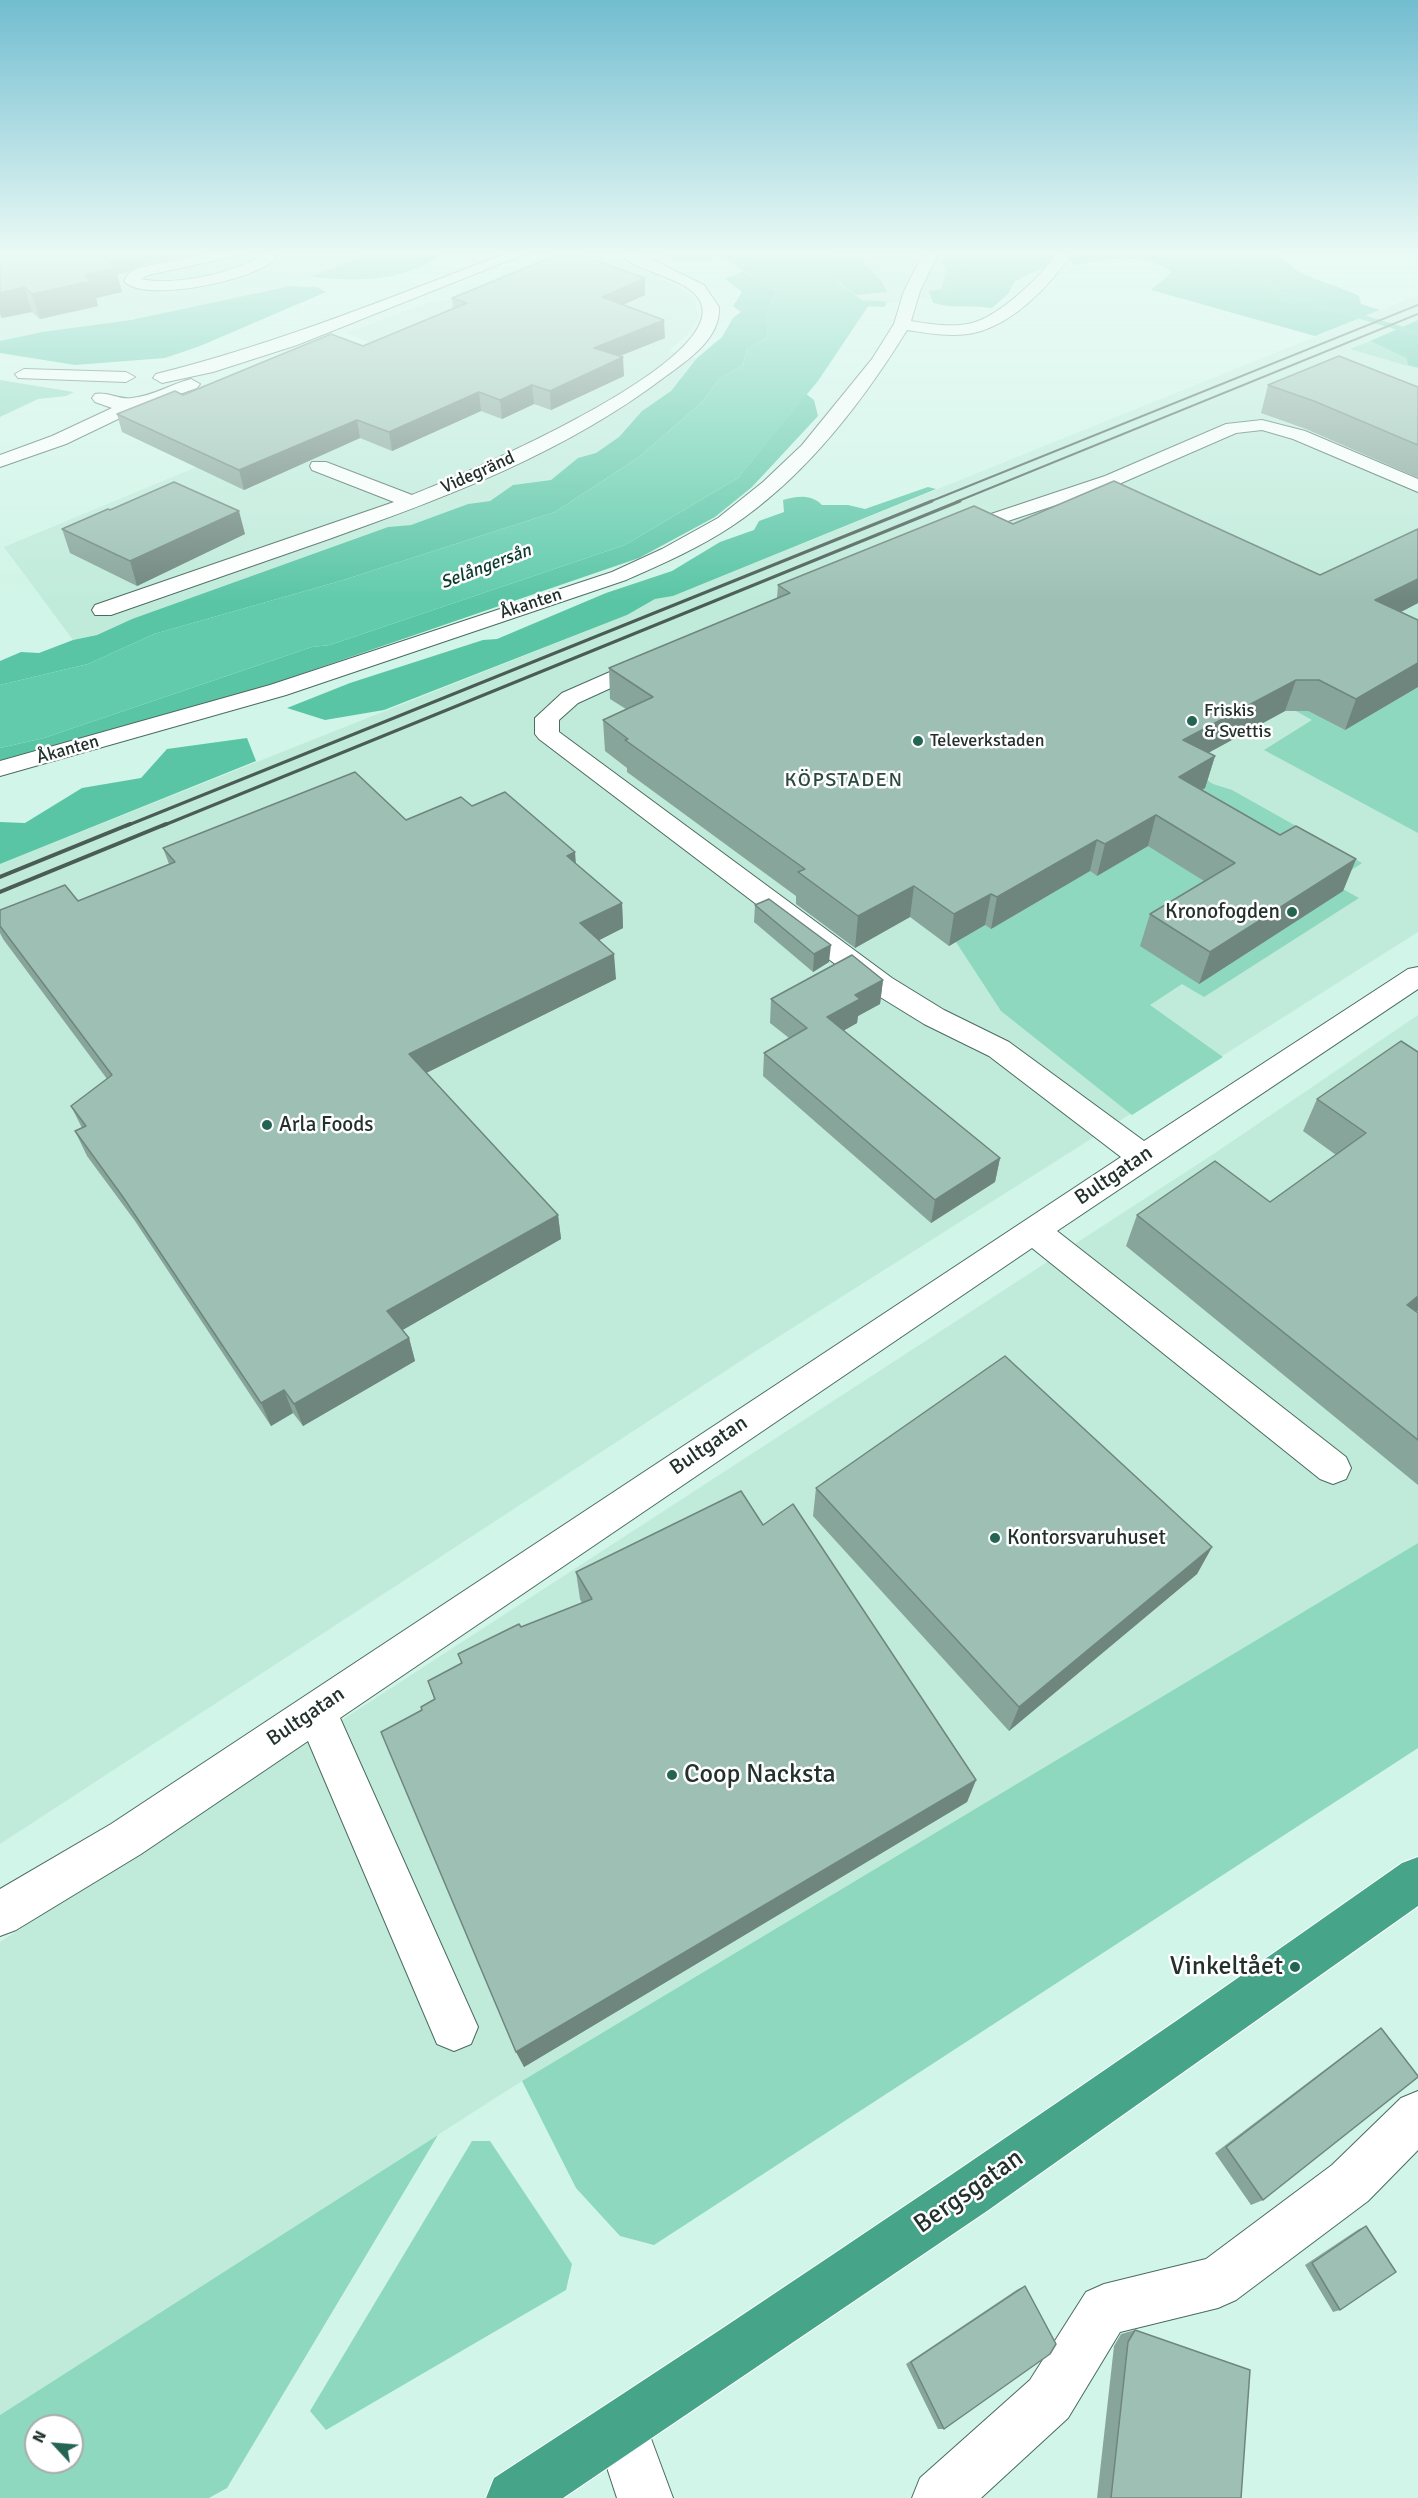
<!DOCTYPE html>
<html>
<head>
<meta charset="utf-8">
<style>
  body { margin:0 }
  #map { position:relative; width:1418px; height:2498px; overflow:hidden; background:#d1f5e8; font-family:Signika,sans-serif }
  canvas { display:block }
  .north { position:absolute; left:24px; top:2414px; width:60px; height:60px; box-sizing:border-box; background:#fff; border:2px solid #a7adab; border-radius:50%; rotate:296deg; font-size:16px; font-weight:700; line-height:24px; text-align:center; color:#23312c }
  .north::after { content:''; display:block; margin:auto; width:21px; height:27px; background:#246452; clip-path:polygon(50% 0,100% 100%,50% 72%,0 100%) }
</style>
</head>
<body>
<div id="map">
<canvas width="1418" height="2498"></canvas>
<div class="north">N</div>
</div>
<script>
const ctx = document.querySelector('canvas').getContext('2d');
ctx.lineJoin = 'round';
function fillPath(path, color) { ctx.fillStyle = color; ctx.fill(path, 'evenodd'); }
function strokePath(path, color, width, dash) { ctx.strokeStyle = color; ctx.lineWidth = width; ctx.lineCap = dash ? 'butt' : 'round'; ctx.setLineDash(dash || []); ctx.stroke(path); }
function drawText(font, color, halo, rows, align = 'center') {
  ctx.font = font + ' Signika,sans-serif'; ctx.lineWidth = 5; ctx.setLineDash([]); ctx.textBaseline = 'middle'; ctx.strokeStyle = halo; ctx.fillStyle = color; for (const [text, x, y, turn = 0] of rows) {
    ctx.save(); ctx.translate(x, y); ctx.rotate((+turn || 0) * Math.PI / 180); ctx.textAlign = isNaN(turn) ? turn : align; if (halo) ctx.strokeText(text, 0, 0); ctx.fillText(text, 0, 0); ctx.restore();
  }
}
fillPath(new Path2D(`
  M 0,252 L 373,252 L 290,286 L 131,320 L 42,332 L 0,341 Z
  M 566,252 L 593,252 L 631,264 L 681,287 L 695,300 L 698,318 L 689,333 L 669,351 L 697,358 L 671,391 L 642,411 L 619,437 L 596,453 L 578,458 L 551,480 L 513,485 L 490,501 L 468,504 L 411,525 L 388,527 L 132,619 L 97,635 L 73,640 L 4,547 L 434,368 L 346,333 L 430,302 L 449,300 L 509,272 Z
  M 827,252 L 973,252 L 945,297 L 869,305 L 836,280 L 838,271 Z
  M 1418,295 L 1418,320 L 1351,349 L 1418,369 L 1418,932 L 756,1351 L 0,1844 L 0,864 L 627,615 L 655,599 L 673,596 Z
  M 1418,1015 L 1418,1543 L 522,2081 L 0,2415 L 0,1942 L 1215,1153 Z`), '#c0ebdb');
fillPath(new Path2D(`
  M 1370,341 L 1406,358 L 1408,365 L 1418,369 L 1350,349 Z
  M 0,380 L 74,392 L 66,396 L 38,399 L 0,417 Z
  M 1418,687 L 1418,833 L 1264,750 L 1312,720 L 1296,711 L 1294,704 L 1345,730 Z
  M 1202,777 L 1213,784 L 1232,790 L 1362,863 L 1332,883 L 1359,898 L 1204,997 L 1182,984 L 1150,1005 L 1223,1057 L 1132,1115 L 1001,1011 L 956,942 L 985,925 L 991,929 L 1090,871 L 1097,876 Z
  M 1418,1543 L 1418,1748 L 654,2245 L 620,2236 L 576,2188 L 522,2081 Z
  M 438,2135 L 227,2488 L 209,2498 L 0,2498 L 0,2415 ZM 36,2426 L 72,2426 L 72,2462 L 36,2462 Z
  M 472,2141 L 490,2141 L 572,2264 L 566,2290 L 326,2430 L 310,2411 Z`), '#8dd8be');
fillPath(new Path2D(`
  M 373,252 L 432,252 L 438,258 C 393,283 360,281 311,277 Z
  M 666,252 L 714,252 L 715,253 L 711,256 L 712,261 L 674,261 Z
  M 948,252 L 1048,252 L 1056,257 L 1051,264 L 1015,281 L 1008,294 L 992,308 C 972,305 954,309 933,303 L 929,291 L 950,288 L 954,278 L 941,262 Z
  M 1076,252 L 1275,252 C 1304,282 1325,279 1359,296 L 1361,304 L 1380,310 L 1315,336 L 1151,290 L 1172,272 C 1145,252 1107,259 1075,265 L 1069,259 Z
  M 829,256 L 861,258 C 869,269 883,279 887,292 L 856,295 L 836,280 Z
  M 743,271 L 776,291 L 766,316 L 768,337 L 747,349 L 743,365 L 720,378 L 701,403 L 639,457 L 555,512 L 340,581 L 154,634 L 88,664 L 0,685 L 0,661 L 21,652 L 39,653 L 73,640 L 97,635 L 132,619 L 388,527 L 411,525 L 468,504 L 490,501 L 513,485 L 551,480 L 578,458 L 596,453 L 619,437 L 642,411 L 671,391 L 697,358 L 722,337 L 733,318 L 741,312 L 733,306 L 742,292 L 725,279 Z
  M 290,286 L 317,287 L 326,292 L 200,346 L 165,358 L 75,365 L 0,353 L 0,341 L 42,332 L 131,320 Z
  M 1418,320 L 1418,368 L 1408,365 L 1406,358 L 1370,341 Z
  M 806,394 L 814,400 L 818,416 L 752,487 L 715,517 L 639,558 L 234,697 L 0,765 L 0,748 L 44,738 L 312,647 L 330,645 L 625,545 L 738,478 Z
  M 928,487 L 936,489 L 673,596 L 655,599 L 627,615 L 384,710 L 325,720 L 287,708 L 350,683 L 483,640 L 497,639 L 606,593 L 672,571 L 720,542 L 754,530 L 759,521 L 784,512 L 783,500 C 797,496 811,494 822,505 L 848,505 L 865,509 Z
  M 247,738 L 256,761 L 0,864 L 0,822 L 25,823 L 82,788 L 141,778 L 167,749 Z`), '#5ac5a5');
fillPath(new Path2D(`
  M 714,252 L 827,252 L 838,271 L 836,281 L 869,305 L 818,381 L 738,478 L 625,545 L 330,645 L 312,647 L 44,738 L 0,748 L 0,685 L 88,664 L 154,634 L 340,581 L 555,512 L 639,457 L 701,403 L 720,378 L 743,365 L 747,349 L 768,337 L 766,316 L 776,291 Z
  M 961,252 L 975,252 C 959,267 962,283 950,298 L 943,298 L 940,295 L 946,271 Z
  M 1221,252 L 1238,252 L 1280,291 L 1418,331 L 1418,336 L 1340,313 L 1290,305 L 1265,295 L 1267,288 L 1259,279 L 1240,272 Z`), '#61cbab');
strokePath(new Path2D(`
  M 1233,252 L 1246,273 L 1274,289
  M 855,303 L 883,304`), '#61cbab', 6);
const minor = new Path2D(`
  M 212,252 L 242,252 L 240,255 L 148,275 L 141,279 C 171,286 233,274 259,257 L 256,252 L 271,252 L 276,258 C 258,280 143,304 124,281 L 129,273 L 138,268 Z
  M 509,252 L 530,252 L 297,345 L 213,372 L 162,383 L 153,378 L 156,374 C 277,344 392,297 509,252 Z
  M 617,252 L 637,252 L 704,285 L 719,307 C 721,338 688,360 666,376 C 565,453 447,497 329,539 C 256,564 184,590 111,615 L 95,615 L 92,610 L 95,605 L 394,502 L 312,470 L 310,466 L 312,462 L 326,462 L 412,495 C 458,477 726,364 701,303 C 691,277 634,273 617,252 Z
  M 924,252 L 939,252 L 920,291 L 911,321 C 930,324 953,328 972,323 C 1000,316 1041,276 1058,252 L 1073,252 C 1050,286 1010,328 968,334 C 947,337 927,333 907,330 C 862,403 804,478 732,526 C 699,548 662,564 626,580 L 286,695 L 0,776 L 0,761 L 270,685 L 612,572 L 662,549 L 718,518 L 763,482 L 802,445 L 872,359 L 894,324 L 904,291 Z
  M 24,369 L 126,372 L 135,377 L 126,382 L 18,378 L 15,374 Z
  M 191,379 L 200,384 L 197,388 L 143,407 L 66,444 L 0,467 L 0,455 L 52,436 L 112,408 L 95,402 L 92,398 L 95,394 C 107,391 119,400 132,398 C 153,396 171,384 191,379 Z
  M 1262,420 L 1305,431 L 1418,479 L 1418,492 L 1293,439 L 1262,430 L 1236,433 L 1119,484 L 963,536 L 949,536 L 946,532 L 949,528 L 1105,476 L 1226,424 Z
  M 651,654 L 659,656 L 662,661 L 659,666 L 578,703 L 559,720 L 559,732 L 892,978 L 944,1010 L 1009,1042 L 1144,1141 L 1408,969 L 1418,967 L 1418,989 L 1057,1231 L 1346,1457 L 1351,1468 L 1346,1479 L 1333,1484 L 1320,1479 L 1032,1248 L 340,1718 L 478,2027 L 471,2044 L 454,2051 L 437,2044 L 308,1741 L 141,1854 L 16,1930 L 0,1936 L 0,1889 L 111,1824 L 1121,1157 L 989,1056 L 924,1024 L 872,992 L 539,739 L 535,734 L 535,718 L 562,693 Z
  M 1418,2091 L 1418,2150 L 1368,2201 L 1236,2300 L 1218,2308 L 1120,2332 L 1068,2418 L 981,2498 L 912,2498 L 920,2478 L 1030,2380 L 1086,2292 L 1104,2284 L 1206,2259 L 1332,2165 L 1401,2098 Z
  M 621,2401 L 640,2409 L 673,2498 L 617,2498 L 594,2428 L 602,2409 Z`);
const highway = new Path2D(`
  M 1418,1857 L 1418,1906 L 987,2211 L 563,2498 L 486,2498 L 494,2478 C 801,2279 1103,2074 1402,1863 Z`);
strokePath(minor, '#4b6b60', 2);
strokePath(highway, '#fff', 2);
fillPath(minor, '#fff');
fillPath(highway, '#46a488');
strokePath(new Path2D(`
  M 929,502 L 1418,305
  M 956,502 L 1418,314`), '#495c55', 2);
strokePath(new Path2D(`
  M 126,826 L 932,501
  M 162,826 L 960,501`), '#495c55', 3);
strokePath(new Path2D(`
  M 0,877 L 130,824
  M 0,892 L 166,824`), '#495c55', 4);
fillPath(new Path2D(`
  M 0,252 L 200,252 L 138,266 L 127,272 L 117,274 L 122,292 L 96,298 L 98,306 L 40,319 L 32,312 L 2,318 L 0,316 Z
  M 645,295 L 623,305 L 665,338 L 619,356 L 624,376 L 551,410 L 534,404 L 502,419 L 481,411 L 392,451 L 360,438 L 244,490 L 122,432 L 117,414 L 183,395 L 363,346 L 453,308 L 452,298 Z
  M 1268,385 L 1418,387 L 1418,478 L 1306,429 L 1261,413 Z
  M 110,510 L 245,534 L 137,586 L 70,553 L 62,529 Z
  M 1013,524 L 1320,575 L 1418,529 L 1418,603 L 1401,612 L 1418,620 L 1418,687 L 1345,730 L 1308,711 L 1285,711 L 1208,753 L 1215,756 L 1205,788 L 1202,790 L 1280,835 L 1356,859 L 1343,891 L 1199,984 L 1140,946 L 1150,914 L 1204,881 L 1148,846 L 1097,876 L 1090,871 L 991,929 L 985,925 L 949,946 L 910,917 L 855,948 L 796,904 L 796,896 L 627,772 L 627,768 L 605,751 L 603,720 L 626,709 L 610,699 L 609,668 L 777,598 L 778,585 Z
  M 472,806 L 576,864 L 622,903 L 623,928 L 599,940 L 616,979 L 426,1073 L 558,1215 L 561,1239 L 402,1330 L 409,1338 L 415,1361 L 303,1426 L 293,1413 L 271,1426 L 135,1221 L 87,1156 L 75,1131 L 82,1128 L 71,1106 L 107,1079 L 3,939 L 0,933 L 0,910 L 78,901 L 169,864 L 163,848 L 406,820 Z
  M 755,905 L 829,962 L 813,972 L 754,922 Z
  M 883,980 L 880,1004 L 858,1016 L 857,1023 L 843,1031 L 1000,1158 L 995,1182 L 931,1223 L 763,1076 L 764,1053 L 789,1038 L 770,1023 L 771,999 Z
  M 1401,1041 L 1417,1312 L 1418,1313 L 1418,1485 L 1126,1246 L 1137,1215 L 1270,1202 L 1336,1155 L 1303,1131 L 1317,1099 Z
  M 816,1488 L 1212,1547 L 1197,1574 L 1009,1731 L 813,1516 Z
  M 763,1525 L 976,1780 L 967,1802 L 524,2067 L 422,1710 L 434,1699 L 428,1681 L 461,1663 L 458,1654 L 521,1627 L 582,1603 L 580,1599 L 576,1572 Z
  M 1381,2028 L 1263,2200 L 1251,2205 L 1215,2153 L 1368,2037 Z
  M 1366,2226 L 1340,2310 L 1333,2312 L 1305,2265 L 1359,2229 Z
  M 1025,2286 L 944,2429 L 938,2429 L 906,2364 L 1018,2289 Z
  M 1135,2330 L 1241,2498 L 1097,2498 L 1114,2346 L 1121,2334 Z`), '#88a59b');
fillPath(new Path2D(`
  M 101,252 L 200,252 L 138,266 L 127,272 L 117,274 L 122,292 L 96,298 L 98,306 L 40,319 L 32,294 L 84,275 L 97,253 Z
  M 645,278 L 645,295 L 602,314 L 602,297 Z
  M 24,287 L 32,312 L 2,318 L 0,312 L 0,293 Z
  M 664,320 L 665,338 L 595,366 L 594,348 Z
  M 623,357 L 624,376 L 551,410 L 550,391 Z
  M 532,385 L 534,404 L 502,419 L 500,400 Z
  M 479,392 L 481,411 L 392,451 L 389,432 Z
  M 357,420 L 360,438 L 244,490 L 239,470 Z
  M 239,511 L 245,534 L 137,586 L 130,561 Z
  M 1418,579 L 1418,603 L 1364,631 L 1375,600 Z
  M 1418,663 L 1418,687 L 1345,730 L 1356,699 Z
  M 1296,680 L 1285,711 L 1175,771 L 1183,740 Z
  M 1215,756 L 1205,788 L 1170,808 L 1179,777 Z
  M 1156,815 L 1148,846 L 1097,876 L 1105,844 Z
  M 1097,840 L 1090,871 L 991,929 L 997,897 Z
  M 575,852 L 577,877 L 567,856 Z
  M 1356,859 L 1343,891 L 1199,984 L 1210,952 Z
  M 914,886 L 910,917 L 855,948 L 858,916 Z
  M 991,894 L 985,925 L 949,946 L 954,914 Z
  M 622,903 L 623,928 L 582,949 L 580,923 Z
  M 831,945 L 829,962 L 813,972 L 814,954 Z
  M 614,954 L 616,979 L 414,1079 L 409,1054 Z
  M 883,980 L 880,1004 L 858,1016 L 857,1023 L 825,1041 L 827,1017 L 855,995 Z
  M 1000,1158 L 995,1182 L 931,1223 L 935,1200 Z
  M 558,1215 L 561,1239 L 394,1335 L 387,1311 Z
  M 1418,1296 L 1418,1311 L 1389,1335 L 1407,1305 Z
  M 409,1338 L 415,1361 L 303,1426 L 294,1404 Z
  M 284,1390 L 293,1413 L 271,1426 L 261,1403 Z
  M 1212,1547 L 1197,1574 L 1009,1731 L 1019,1707 Z
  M 976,1780 L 967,1802 L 524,2067 L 516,2052 Z`), '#6f867e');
const building = new Path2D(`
  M 0,252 L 101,252 L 97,253 L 116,268 L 84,275 L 91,281 L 32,294 L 24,287 L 0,293 Z
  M 565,252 L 571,252 L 645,278 L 602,297 L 664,320 L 594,348 L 623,357 L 550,391 L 532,385 L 500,400 L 479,392 L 389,432 L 357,420 L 239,470 L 117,414 L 175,391 L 183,395 L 331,334 L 363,346 L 467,303 L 452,298 Z
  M 1339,356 L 1418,387 L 1418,445 L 1314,401 L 1268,385 Z
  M 1114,481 L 1320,575 L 1418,529 L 1418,579 L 1375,600 L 1418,620 L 1418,663 L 1356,699 L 1319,680 L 1296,680 L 1183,740 L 1215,756 L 1179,777 L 1280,835 L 1296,826 L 1356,859 L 1210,952 L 1150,914 L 1235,863 L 1156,815 L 1105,844 L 1097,840 L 997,897 L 991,894 L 954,914 L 914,886 L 858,916 L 798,872 L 805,869 L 625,740 L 628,739 L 603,720 L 653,697 L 609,668 L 790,593 L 778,585 L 974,506 L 1013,524 Z
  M 174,482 L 239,511 L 130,561 L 62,529 L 108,509 L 110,510 Z
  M 355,772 L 406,820 L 461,797 L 472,806 L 505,792 L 575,852 L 567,856 L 622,903 L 580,923 L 614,954 L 409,1054 L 558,1215 L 387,1311 L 409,1338 L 294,1404 L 284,1390 L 261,1403 L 123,1197 L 75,1131 L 86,1126 L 71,1106 L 112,1075 L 0,926 L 0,910 L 65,885 L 78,901 L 175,862 L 163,848 Z
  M 769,899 L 831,945 L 814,954 L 755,905 Z
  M 852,955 L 883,980 L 855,995 L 860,999 L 827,1017 L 1000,1158 L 935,1200 L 764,1053 L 807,1028 L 771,999 Z
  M 1401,1041 L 1418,1052 L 1418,1296 L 1407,1305 L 1418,1313 L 1418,1440 L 1137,1215 L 1215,1161 L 1270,1202 L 1366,1133 L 1317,1099 Z
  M 1005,1356 L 1212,1547 L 1019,1707 L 816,1488 Z
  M 741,1491 L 763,1525 L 793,1504 L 976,1780 L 516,2052 L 381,1732 L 422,1710 L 421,1707 L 435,1699 L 428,1681 L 462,1663 L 458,1654 L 519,1624 L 521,1627 L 592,1599 L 576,1572 Z
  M 1381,2028 L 1418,2076 L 1418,2077 L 1263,2200 L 1226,2147 Z
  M 1366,2226 L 1396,2272 L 1340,2310 L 1312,2263 Z
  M 1025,2286 L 1056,2344 L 1050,2354 L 944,2429 L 911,2362 Z
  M 1135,2330 L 1250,2370 L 1241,2498 L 1111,2498 L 1128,2342 Z`);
fillPath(building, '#9ec0b4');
strokePath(building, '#6f867e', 1.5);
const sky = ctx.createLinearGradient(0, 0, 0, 602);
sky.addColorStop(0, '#72bdd0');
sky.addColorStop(0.42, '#eafaf5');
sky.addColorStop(1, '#eafaf500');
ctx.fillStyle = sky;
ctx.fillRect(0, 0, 1418, 602);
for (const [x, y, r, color] of [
  [1192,721,6,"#246452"],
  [918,741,6,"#246452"],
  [1292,912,6,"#246452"],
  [267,1125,6,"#246452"],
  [995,1538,6,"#246452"],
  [672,1775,6,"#246452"],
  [1295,1967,6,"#246452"]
]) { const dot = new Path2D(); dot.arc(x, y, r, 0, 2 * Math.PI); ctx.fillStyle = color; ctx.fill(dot); strokePath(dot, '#fff', 2); }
drawText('18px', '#23312c', '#fff', [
  ["Videgränd",478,473,-24],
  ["Åkanten",531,604,-18],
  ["Åkanten",68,750,-16]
]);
drawText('italic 18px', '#0b3c2f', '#fff', [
  ["Selångersån",486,567,-21]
]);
drawText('18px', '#23312c', '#fff', [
  ["Friskis",1204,711],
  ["& Svettis",1204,732],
  ["Televerkstaden",930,741]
], 'left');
ctx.letterSpacing = '1.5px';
drawText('20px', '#2a493f', '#fff', [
  ["KÖPSTADEN",844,781]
]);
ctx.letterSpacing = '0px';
drawText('21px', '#23312c', '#fff', [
  ["Kronofogden",1280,912,"right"],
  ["Arla Foods",279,1125],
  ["Kontorsvaruhuset",1007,1538]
], 'left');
drawText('21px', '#23312c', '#fff', [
  ["Bultgatan",1114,1176,-34],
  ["Bultgatan",709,1446,-34],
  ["Bultgatan",306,1717,-34]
]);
drawText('26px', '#23312c', '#fff', [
  ["Coop Nacksta",684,1775],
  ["Vinkeltået",1283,1967,"right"]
], 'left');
drawText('26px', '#23312c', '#fff', [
  ["Bergsgatan",969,2192,-35]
]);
</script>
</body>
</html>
